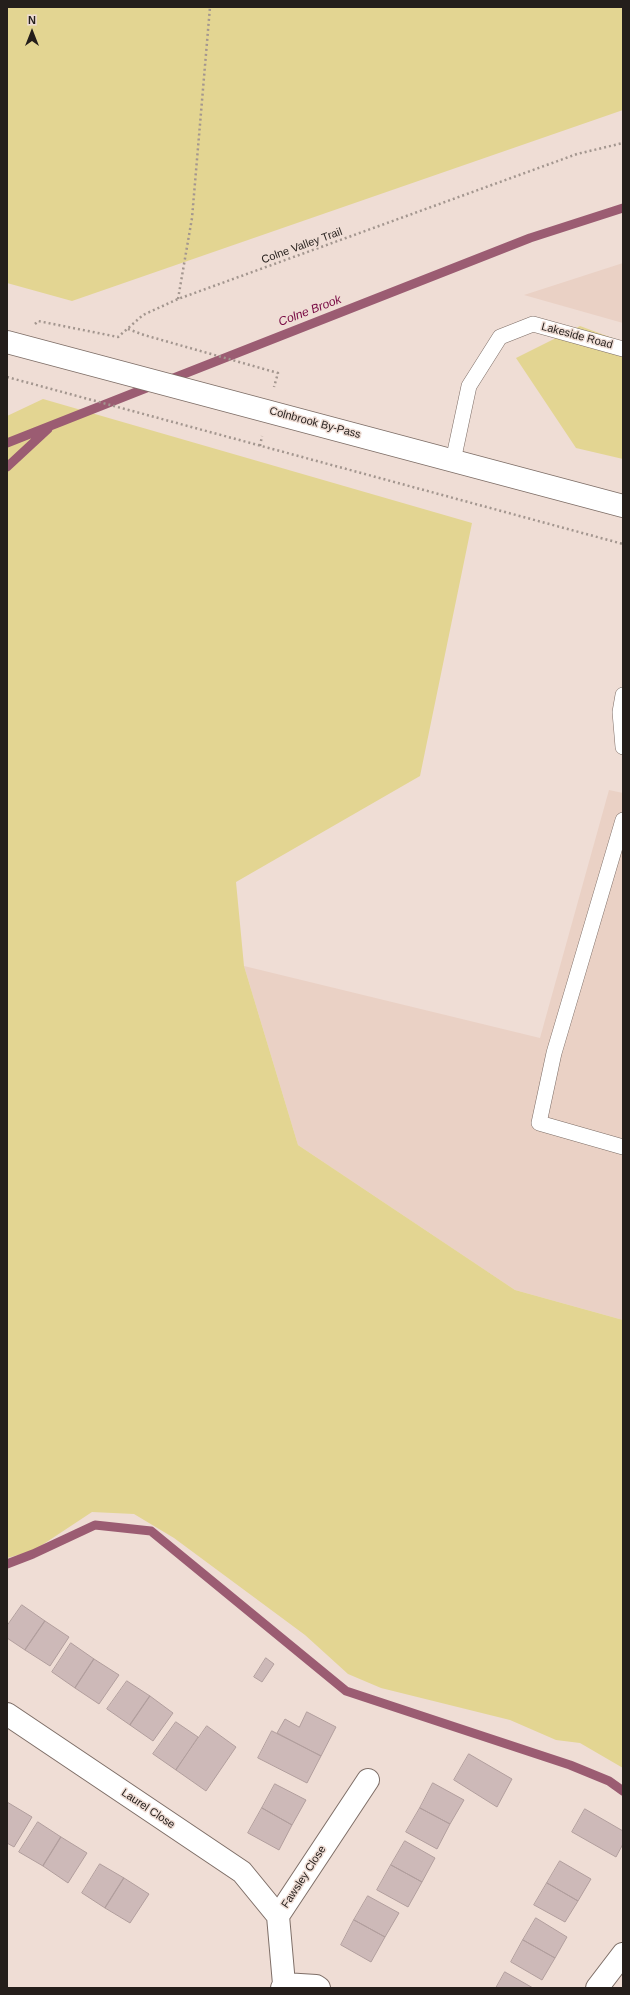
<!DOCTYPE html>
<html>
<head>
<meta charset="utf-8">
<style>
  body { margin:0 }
  #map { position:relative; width:630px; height:1995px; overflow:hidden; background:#efddd5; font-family:Arial,sans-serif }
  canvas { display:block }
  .frame { position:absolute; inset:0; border:8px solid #241e1b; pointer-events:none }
  .north { position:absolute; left:12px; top:12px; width:40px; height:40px; -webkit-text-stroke:3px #efddd5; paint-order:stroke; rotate:0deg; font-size:11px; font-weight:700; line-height:16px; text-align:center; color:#241e1b }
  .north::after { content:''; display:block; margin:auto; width:14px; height:18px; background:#241e1b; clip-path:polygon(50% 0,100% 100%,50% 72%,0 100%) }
</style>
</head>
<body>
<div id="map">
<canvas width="630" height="1995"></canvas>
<div class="frame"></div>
<div class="north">N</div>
</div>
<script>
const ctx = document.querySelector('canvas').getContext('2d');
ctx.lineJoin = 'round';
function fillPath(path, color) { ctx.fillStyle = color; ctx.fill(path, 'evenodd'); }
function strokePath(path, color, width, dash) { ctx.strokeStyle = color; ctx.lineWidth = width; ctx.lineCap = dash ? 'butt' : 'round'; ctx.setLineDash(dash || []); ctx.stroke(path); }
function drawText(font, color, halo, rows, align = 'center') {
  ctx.font = font + ' Arial,sans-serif'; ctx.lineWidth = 3; ctx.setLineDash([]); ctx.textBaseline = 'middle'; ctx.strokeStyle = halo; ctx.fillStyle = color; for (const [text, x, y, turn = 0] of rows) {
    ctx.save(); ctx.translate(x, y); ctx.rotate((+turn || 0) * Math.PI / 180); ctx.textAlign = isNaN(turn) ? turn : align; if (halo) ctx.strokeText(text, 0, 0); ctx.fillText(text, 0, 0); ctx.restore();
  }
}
fillPath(new Path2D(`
  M 623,263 L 623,323 L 524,295 Z
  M 609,790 L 623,793 L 623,1320 L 515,1290 L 298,1145 L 244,966 L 540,1038 Z`), '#ead1c5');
fillPath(new Path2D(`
  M 7,7 L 623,7 L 623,110 L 72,301 L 7,283 Z
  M 580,326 L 623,342 L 623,459 L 576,448 L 516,358 Z
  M 43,399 L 472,523 L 420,776 L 236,882 L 244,966 L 298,1145 L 515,1290 L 623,1320 L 623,1768 L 580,1743 L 556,1740 L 510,1720 L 381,1688 L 348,1674 L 305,1635 L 174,1538 L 134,1514 L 92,1512 L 33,1551 L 7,1558 L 7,416 Z`), '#e3d592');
strokePath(new Path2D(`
  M 166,381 L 530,238 L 623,208
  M 7,443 L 154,385
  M 7,467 L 48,429
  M 7,1564 L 33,1554 L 95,1525 L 151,1531 L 346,1691 L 570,1765 L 609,1781 L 623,1791`), '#9b5c72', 9);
const building = new Path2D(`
  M 22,1605 L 45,1621 L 25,1650 L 7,1638 L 7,1626 Z
  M 45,1621 L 69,1637 L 50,1666 L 25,1650 Z
  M 71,1643 L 94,1659 L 75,1688 L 52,1672 Z
  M 266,1658 L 274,1664 L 262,1682 L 254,1677 Z
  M 94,1659 L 119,1675 L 99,1704 L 75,1688 Z
  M 127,1681 L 150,1696 L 130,1725 L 107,1709 Z
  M 150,1696 L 173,1713 L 153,1741 L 130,1725 Z
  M 307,1712 L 336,1727 L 321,1756 L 277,1733 L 285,1719 L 299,1727 Z
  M 176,1722 L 198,1737 L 176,1770 L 153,1754 Z
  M 207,1726 L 236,1747 L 206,1791 L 176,1770 Z
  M 272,1731 L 321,1756 L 307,1783 L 258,1758 Z
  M 469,1754 L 512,1779 L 497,1807 L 454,1780 Z
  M 433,1783 L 464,1800 L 450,1824 L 420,1808 Z
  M 275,1784 L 306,1800 L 292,1825 L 262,1808 Z
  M 7,1802 L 32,1817 L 14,1847 L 7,1843 Z
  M 262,1808 L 292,1825 L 279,1850 L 248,1833 Z
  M 420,1808 L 450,1824 L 437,1849 L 406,1832 Z
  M 585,1809 L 623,1831 L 623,1844 L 616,1857 L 572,1832 Z
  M 38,1822 L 61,1837 L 43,1866 L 19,1852 Z
  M 61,1837 L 87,1853 L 68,1883 L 43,1866 Z
  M 405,1841 L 435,1858 L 422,1882 L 391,1865 Z
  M 560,1861 L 591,1879 L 578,1901 L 547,1883 Z
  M 100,1864 L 124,1878 L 105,1908 L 82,1893 Z
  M 391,1865 L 422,1882 L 408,1907 L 377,1890 Z
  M 124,1878 L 149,1894 L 130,1923 L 105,1908 Z
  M 547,1883 L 578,1901 L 565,1922 L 534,1905 Z
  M 368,1896 L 399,1913 L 385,1937 L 354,1920 Z
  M 536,1918 L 567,1937 L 555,1958 L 523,1940 Z
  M 354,1920 L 385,1937 L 371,1962 L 341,1945 Z
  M 523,1940 L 555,1958 L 542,1980 L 511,1962 Z
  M 505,1972 L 533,1988 L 496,1988 Z`);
fillPath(building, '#cdb9b8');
strokePath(building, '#b19e9d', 1);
const service = new Path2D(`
  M 453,461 L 469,386 L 500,337 L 533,324 L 623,349
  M 623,695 L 620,712 L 623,747
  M 623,820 L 554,1053 L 539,1123 L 623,1147`);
const minor = new Path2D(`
  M 7,1714 L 242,1872 L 278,1916
  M 284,1984 L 278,1916 L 368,1780
  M 282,1988 L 284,1984 L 316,1986 L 319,1988
  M 597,1988 L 623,1954`);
const trunk = new Path2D(`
  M 7,342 L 623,506`);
strokePath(service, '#7e6e67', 16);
strokePath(minor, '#7e6e67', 24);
strokePath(trunk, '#7e6e67', 24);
strokePath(new Path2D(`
  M 178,299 L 192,218 L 210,7
  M 35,324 L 38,321 L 118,337 L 143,315 L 178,299 L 577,154 L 623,143
  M 128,329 L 144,335 L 278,373 L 274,387
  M 7,377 L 623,544
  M 260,446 L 262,436`), '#a3968f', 2.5, [2, 3]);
strokePath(service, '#fff', 15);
strokePath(minor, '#fff', 22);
strokePath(trunk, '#fff', 22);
drawText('11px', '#241e1b', '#efddd5', [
  ["Colne Valley Trail",302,246,-20],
  ["Lakeside Road",577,336,15],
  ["Colnbrook By-Pass",315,423,15],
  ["Laurel Close",148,1809,34],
  ["Fawsley Close",304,1877,-57]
]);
drawText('italic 12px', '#770842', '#efddd5', [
  ["Colne Brook",310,311,-21]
]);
</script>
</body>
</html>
